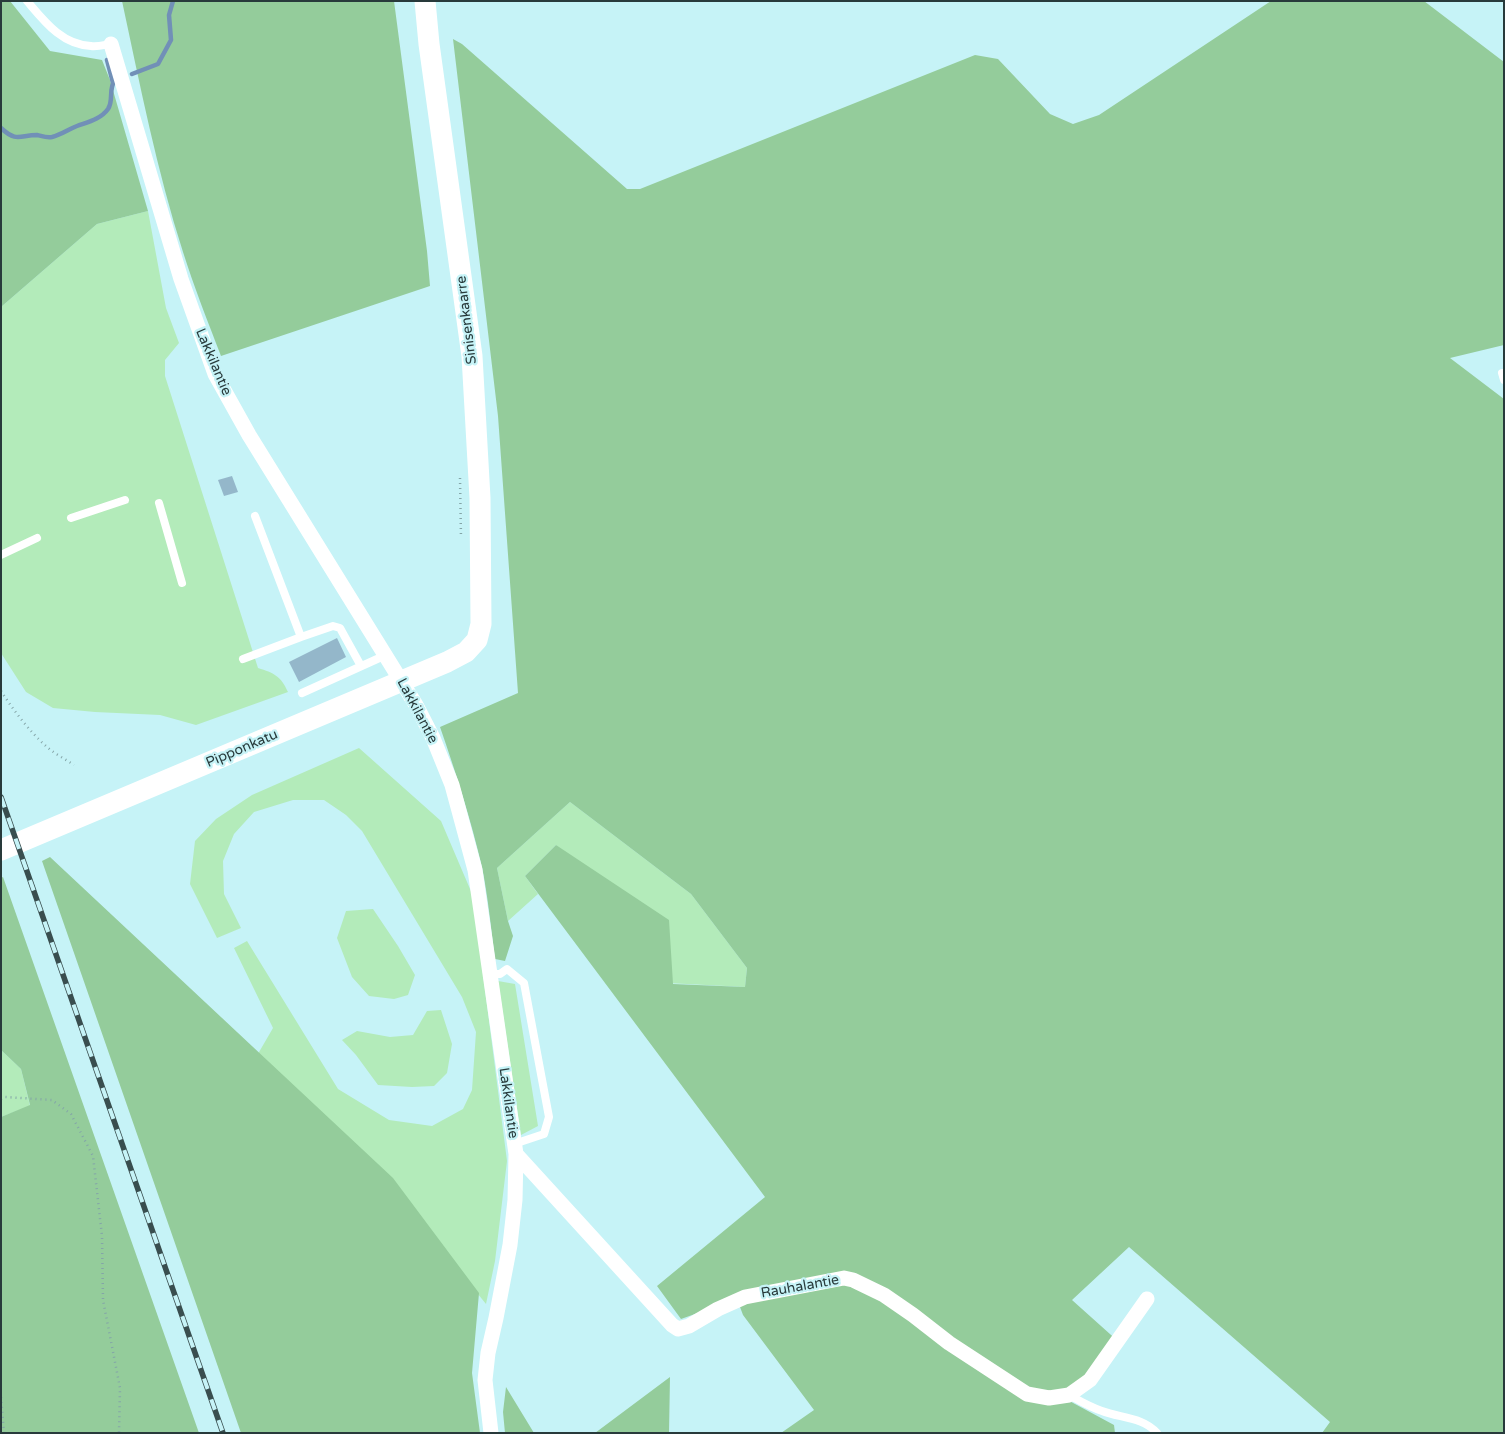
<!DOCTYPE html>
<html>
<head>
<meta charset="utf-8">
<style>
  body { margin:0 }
  #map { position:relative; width:1505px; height:1434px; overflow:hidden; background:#c6f3f7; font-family:"Varela Round",sans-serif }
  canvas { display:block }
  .frame { position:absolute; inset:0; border:2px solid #283a3b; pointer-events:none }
</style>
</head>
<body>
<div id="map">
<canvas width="1505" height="1434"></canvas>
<div class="frame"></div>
</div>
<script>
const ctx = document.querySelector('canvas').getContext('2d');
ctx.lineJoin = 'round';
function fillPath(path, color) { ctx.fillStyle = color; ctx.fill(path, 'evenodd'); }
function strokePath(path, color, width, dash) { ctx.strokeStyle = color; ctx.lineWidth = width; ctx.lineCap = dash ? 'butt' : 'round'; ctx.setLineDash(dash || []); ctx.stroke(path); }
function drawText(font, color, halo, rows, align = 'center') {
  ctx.font = font + ' "Varela Round",sans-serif'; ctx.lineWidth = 4.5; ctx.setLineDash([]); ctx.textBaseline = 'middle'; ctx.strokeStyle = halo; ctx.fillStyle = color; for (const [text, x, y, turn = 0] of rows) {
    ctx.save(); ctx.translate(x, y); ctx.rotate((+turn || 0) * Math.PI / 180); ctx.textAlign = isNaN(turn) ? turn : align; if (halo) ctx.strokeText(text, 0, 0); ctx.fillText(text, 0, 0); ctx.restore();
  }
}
fillPath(new Path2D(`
  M 148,211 L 166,308 L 179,343 L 165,360 L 165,376 L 258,668 C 274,673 281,676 288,692 L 196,725 L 160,715 L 95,712 L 53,708 L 26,692 L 1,653 L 1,307 L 97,224 Z
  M 359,748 L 441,821 L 473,896 L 507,1161 L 495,1261 L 486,1304 L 391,1187 L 255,1059 L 273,1028 L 234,948 L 247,941 L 338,1089 L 389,1120 L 432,1126 L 463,1109 L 472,1090 L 476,1032 L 462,997 L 362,831 L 346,815 L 324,800 L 293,800 L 254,812 L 234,834 L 223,861 L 224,894 L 241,928 L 217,938 L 190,884 L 195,841 L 216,819 L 252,795 Z
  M 570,802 L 691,894 L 747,968 L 745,987 L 667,983 L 556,845 L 525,876 L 538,894 L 508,921 L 497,868 Z
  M 373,909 L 398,946 L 415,975 L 408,995 L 394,999 L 369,996 L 352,977 L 337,938 L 346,911 Z
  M 498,981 L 515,984 L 538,1126 L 521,1135 Z
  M 441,1010 L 452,1044 L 447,1073 L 434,1086 L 412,1087 L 378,1085 L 356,1055 L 342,1040 L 357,1031 L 390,1037 L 413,1035 L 427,1011 Z
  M 1,1050 L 21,1069 L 30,1106 L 1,1117 Z`), '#b3ebba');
fillPath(new Path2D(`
  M 1,1 L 10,1 L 50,51 L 102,60 L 110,80 L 148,211 L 97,224 L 1,307 Z
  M 122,1 L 394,1 L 427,251 L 430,286 L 221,356 C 208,322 194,287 183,252 C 157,171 140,85 122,1 Z
  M 1271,1 L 1424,1 L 1504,62 L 1504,345 L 1450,358 L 1504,399 L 1504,1433 L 1322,1433 L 1330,1422 L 1129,1247 L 1072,1300 L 1120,1343 L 1062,1397 L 1114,1425 L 1115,1433 L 781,1433 L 814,1410 L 743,1315 L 737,1299 L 681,1319 L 657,1286 L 765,1197 L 525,876 L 556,845 L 669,920 L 673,984 L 745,987 L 747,968 L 691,894 L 570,802 L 497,868 L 508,921 L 513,936 L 505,961 L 495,959 C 491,928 488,897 482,867 C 471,820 456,773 440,727 L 518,693 L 498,416 L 453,39 L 462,44 L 627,189 L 640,189 L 975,55 L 998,59 L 1050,114 L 1073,124 L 1099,115 Z
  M 50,857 L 393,1178 L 479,1293 L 472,1373 L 480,1433 L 241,1433 L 42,861 Z
  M 3,877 L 199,1433 L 1,1433 L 1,1117 L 30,1105 L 21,1069 L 1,1050 L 1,878 Z
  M 670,1377 L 669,1433 L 595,1433 Z
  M 506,1387 L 534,1433 L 505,1433 L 503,1412 Z`), '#94cc9b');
strokePath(new Path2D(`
  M 107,60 L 113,83
  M 132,74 L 158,64 L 171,40 L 169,15 L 173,1
  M 1,128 C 17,143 20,135 37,135 C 42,136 46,138 52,137 C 61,135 69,129 77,126 C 88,122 101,119 108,109 C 114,100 108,89 115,80`), '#7190b7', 4.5);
fillPath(new Path2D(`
  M 232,476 L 238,492 L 224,496 L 218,480 Z
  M 337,638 L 346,657 L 299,682 L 289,662 Z`), '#94b7ca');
strokePath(new Path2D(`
  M 460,478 L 461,538
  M 1,691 C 14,711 29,731 47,747 C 55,754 65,759 74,765
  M 1,1099 L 5,1097 L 52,1100 L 71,1114 L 93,1156 L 102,1236 L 103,1300 L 120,1388 L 119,1433
  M 1,1397 L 4,1433`), '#84a5a8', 2.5, [1, 4]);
strokePath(new Path2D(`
  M 27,1 C 44,21 62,45 91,46 C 97,47 104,45 111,44
  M 1502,373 L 1504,380
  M 159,503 L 182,583
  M 255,516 L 301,637 L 333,626 L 340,628 L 361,666
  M 71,518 L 125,500
  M 1,555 L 37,538
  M 243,659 L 301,637
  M 302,693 L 386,655
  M 490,974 L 500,974 L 507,969 L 524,983 L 549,1117 L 544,1134 L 514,1144
  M 1069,1395 C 1080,1401 1090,1407 1102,1411 C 1120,1418 1143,1417 1157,1433`), '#fff', 8);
strokePath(new Path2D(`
  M 111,44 L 181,279 L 215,374 L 249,435 L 416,705 L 433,738 L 452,785 L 475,870 L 516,1154 L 515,1200 L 510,1245 L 496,1318 L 488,1353 L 485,1380 L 491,1433
  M 516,1154 L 672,1325 L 678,1329 L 689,1326 L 718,1309 L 745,1297 L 844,1278 L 853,1280 L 884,1295 L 913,1315 L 949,1343 L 1027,1394 L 1049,1398 L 1069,1395 L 1090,1380 L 1147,1299`), '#fff', 15);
strokePath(new Path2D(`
  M 1,850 L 447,662 L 466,652 L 477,640 L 481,624 L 480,498 L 472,356 L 429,44 L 425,1`), '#fff', 21);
const rail = new Path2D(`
  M 1,797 L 223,1433`);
strokePath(rail, '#394e4f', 5.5);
strokePath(rail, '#c6f3f7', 4, [11]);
drawText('14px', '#283a3b', '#c6f3f7', [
  ["Sinisenkaarre",467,320,-97],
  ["Lakkilantie",213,362,67],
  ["Lakkilantie",417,711,62],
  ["Pipponkatu",242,749,-23],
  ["Lakkilantie",508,1103,82],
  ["Rauhalantie",800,1287,-10]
]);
</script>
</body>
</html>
